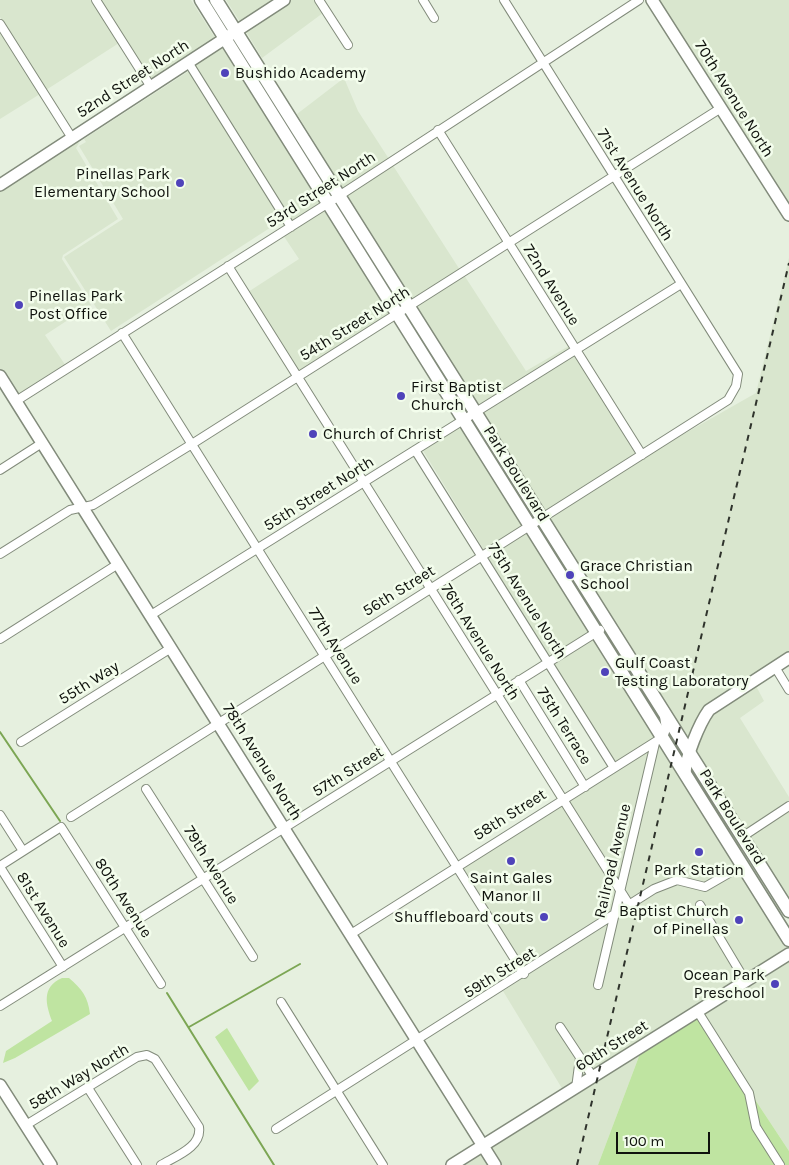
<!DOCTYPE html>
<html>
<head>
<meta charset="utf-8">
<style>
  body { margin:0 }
  #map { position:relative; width:789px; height:1165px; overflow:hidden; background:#e6f0df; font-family:Karla,sans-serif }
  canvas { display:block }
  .scale { position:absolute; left:616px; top:1132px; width:94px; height:22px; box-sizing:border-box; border:2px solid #0f120d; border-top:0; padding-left:6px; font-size:15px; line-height:18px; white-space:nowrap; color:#0f120d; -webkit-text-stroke:4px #f3fdec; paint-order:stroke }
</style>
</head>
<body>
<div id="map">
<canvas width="789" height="1165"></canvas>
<div class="scale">100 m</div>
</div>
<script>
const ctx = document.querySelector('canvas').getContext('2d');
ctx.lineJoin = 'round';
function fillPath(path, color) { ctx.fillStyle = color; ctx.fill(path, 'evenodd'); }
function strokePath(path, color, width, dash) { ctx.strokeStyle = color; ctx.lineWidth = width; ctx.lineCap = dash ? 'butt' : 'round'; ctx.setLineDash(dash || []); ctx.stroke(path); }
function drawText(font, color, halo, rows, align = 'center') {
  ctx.font = font + ' Karla,sans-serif'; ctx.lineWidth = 5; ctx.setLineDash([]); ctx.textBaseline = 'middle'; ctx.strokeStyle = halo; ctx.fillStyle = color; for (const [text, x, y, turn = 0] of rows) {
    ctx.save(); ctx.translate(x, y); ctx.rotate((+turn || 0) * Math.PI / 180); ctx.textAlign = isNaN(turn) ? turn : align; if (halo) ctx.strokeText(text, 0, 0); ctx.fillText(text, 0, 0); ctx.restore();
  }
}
fillPath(new Path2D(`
  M 0,0 L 91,0 L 119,43 L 46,90 L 0,17 Z
  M 100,0 L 191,0 L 217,41 L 187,59 L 185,57 L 151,80 Z
  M 226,0 L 278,0 L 242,25 Z
  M 290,0 L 315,0 L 323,13 L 262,58 L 245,30 Z
  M 657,0 L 789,0 L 789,209 Z
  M 0,30 L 40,94 L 0,119 Z
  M 221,46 L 321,204 L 292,222 L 193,63 Z
  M 189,71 L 282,220 L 111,331 L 64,257 L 123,219 L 79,146 L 86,142 L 84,139 Z
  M 344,78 L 358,111 L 389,159 L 343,189 L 297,114 Z
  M 76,139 L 79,143 L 76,148 L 118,219 L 63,255 L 62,259 L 91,305 L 45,335 L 66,366 L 17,396 L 0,369 L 0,189 Z
  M 392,164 L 460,270 L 413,301 L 347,194 Z
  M 324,209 L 390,313 L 298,372 L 248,292 L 299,259 L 283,235 Z
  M 789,258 L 789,654 L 707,707 L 691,744 L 549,518 L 668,443 L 756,393 Z
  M 464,275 L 526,371 L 569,346 L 571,349 L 479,406 L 416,306 Z
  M 574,354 L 637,454 L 545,513 L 482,411 Z
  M 461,425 L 525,526 L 484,550 L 422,449 Z
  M 528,531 L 592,631 L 550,657 L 487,556 Z
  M 595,636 L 658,737 L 616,763 L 553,662 Z
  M 755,684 L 764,701 L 740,718 L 789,797 L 789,803 L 744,832 L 694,751 L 712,712 Z
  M 662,742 L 738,864 L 705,883 L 678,877 L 667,879 L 631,901 L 625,891 L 658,745 Z
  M 650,750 L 619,883 L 568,801 Z
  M 562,805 L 617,893 L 612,914 L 525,969 L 462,868 Z
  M 789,810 L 789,904 L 747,837 Z
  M 741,870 L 789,950 L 748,977 L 701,901 L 696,905 L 742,981 L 594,1073 L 561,1023 L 556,1027 L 588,1076 L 563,1090 L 503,991 L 609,923 L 594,988 L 600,989 L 618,918 L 655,892 L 676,884 L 706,890 Z
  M 789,957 L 789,1151 L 754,1098 L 752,1091 L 703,1013 Z
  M 641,1051 L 598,1165 L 499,1165 L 488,1147 Z
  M 482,1151 L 491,1165 L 459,1165 Z`), '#d9e6ce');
fillPath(new Path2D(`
  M 62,978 L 69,978 C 82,989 88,997 90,1014 L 15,1058 L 3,1063 L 6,1051 L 52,1021 C 46,1005 41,987 62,978 Z
  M 697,1016 L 746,1094 L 776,1165 L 598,1165 L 641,1051 Z
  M 227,1028 L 259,1081 L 249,1091 L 215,1037 Z
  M 754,1098 L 789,1151 L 789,1165 L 785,1165 L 759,1125 Z`), '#bfe4a1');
strokePath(new Path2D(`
  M 0,732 L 60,821
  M 167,993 L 274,1165
  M 189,1027 L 300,964`), '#7ca654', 2);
const street = new Path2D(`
  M 96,0 L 151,87
  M 319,0 L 348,45
  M 423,0 L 434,18
  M 0,24 L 72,138
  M 188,62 L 291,227
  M 438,130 L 642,455
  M 228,266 L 630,906
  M 122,333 L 524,974
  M 16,401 L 322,207 L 639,0
  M 415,450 L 614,768
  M 0,470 L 42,443
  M 0,554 L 70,510 L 93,505 L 192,444 L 721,108
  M 151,615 L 681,284
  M 0,639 L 118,564
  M 775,667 L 789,690
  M 519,680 L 585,787
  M 21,742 L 171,648
  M 146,789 L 253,957
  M 0,815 L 23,851
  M 71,817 L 728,400 L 736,386 L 738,374 L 504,0
  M 742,837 L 789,806
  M 0,866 L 61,827 L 161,984
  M 0,867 L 63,967
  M 700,905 L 746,982
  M 351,934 L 663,737 L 666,729 L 664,716
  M 598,985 L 655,743
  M 281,1002 L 383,1165
  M 0,1006 L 600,630
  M 698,1012 L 749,1093 L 756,1127 L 780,1165
  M 560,1027 L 593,1077
  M 88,1088 L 137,1165
  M 576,1088 L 580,1058
  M 26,1125 L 137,1057 L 147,1055 L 155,1059 L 199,1127 C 202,1147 176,1156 161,1165
  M 276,1129 L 654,889 L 677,880 L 705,887 L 743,865`);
const secondary = new Path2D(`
  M 652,0 L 789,215
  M 0,185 L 284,0
  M 0,376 L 495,1165
  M 685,773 C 686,756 699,724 709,710 L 789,658
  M 0,1085 L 51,1165
  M 452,1165 L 789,954`);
const primary = new Path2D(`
  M 201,0 L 789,940
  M 216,0 L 789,911`);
strokePath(street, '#828b7b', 10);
strokePath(secondary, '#828b7b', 14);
strokePath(primary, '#828b7b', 15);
strokePath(street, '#fff', 8);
strokePath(secondary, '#fff', 11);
strokePath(primary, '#fff', 12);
strokePath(new Path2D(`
  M 577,1165 L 789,263`), '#2f332c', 2, [6, 6]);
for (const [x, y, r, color] of [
  [225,73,5,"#4f43ba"],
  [180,183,5,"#4f43ba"],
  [19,305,5,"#4f43ba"],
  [401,396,5,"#4f43ba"],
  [313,434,5,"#4f43ba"],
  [570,575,5,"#4f43ba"],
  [605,672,5,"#4f43ba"],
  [699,852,5,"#4f43ba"],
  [511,861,5,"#4f43ba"],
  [544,917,5,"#4f43ba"],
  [739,920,5,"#4f43ba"],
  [775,984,5,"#4f43ba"]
]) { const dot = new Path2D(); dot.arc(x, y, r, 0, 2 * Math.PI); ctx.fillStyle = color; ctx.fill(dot); strokePath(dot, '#f3fdec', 2); }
drawText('16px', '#0f120d', '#f3fdec', [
  ["Bushido Academy",235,73],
  ["Pinellas Park",170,174,"right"],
  ["Elementary School",170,192,"right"],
  ["Pinellas Park",29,296],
  ["Post Office",29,314],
  ["First Baptist",411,387],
  ["Church",411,405],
  ["Church of Christ",323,434],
  ["Grace Christian",580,566],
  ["School",580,584],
  ["Gulf Coast",615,663],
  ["Testing Laboratory",615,681],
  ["Park Station",699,870,"center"],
  ["Saint Gales",511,878,"center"],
  ["Manor II",511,896,"center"],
  ["Baptist Church",729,911,"right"],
  ["of Pinellas",729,929,"right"],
  ["Shuffleboard couts",534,917,"right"],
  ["Ocean Park",765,975,"right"],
  ["Preschool",765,993,"right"]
], 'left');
drawText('16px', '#0f120d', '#f3fdec', [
  ["52nd Street North",133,79,-33],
  ["70th Avenue North",734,99,58],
  ["71st Avenue North",635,185,58],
  ["53rd Street North",321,190,-33],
  ["72nd Avenue",551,285,58],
  ["54th Street North",355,324,-32],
  ["Park Boulevard",516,474,58],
  ["55th Street North",319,494,-32],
  ["56th Street",399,591,-32],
  ["75th Avenue North",527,601,58],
  ["76th Avenue North",480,642,58],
  ["77th Avenue",335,646,58],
  ["55th Way",89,683,-32],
  ["75th Terrace",564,726,58],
  ["78th Avenue North",262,762,58],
  ["57th Street",348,772,-32],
  ["58th Street",510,815,-32],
  ["Park Boulevard",732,817,58],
  ["Railroad Avenue",613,861,-77],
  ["79th Avenue",211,865,58],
  ["80th Avenue",123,898,57],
  ["81st Avenue",43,910,58],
  ["59th Street",500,973,-32],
  ["60th Street",612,1046,-32],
  ["58th Way North",79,1077,-31]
]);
</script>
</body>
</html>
